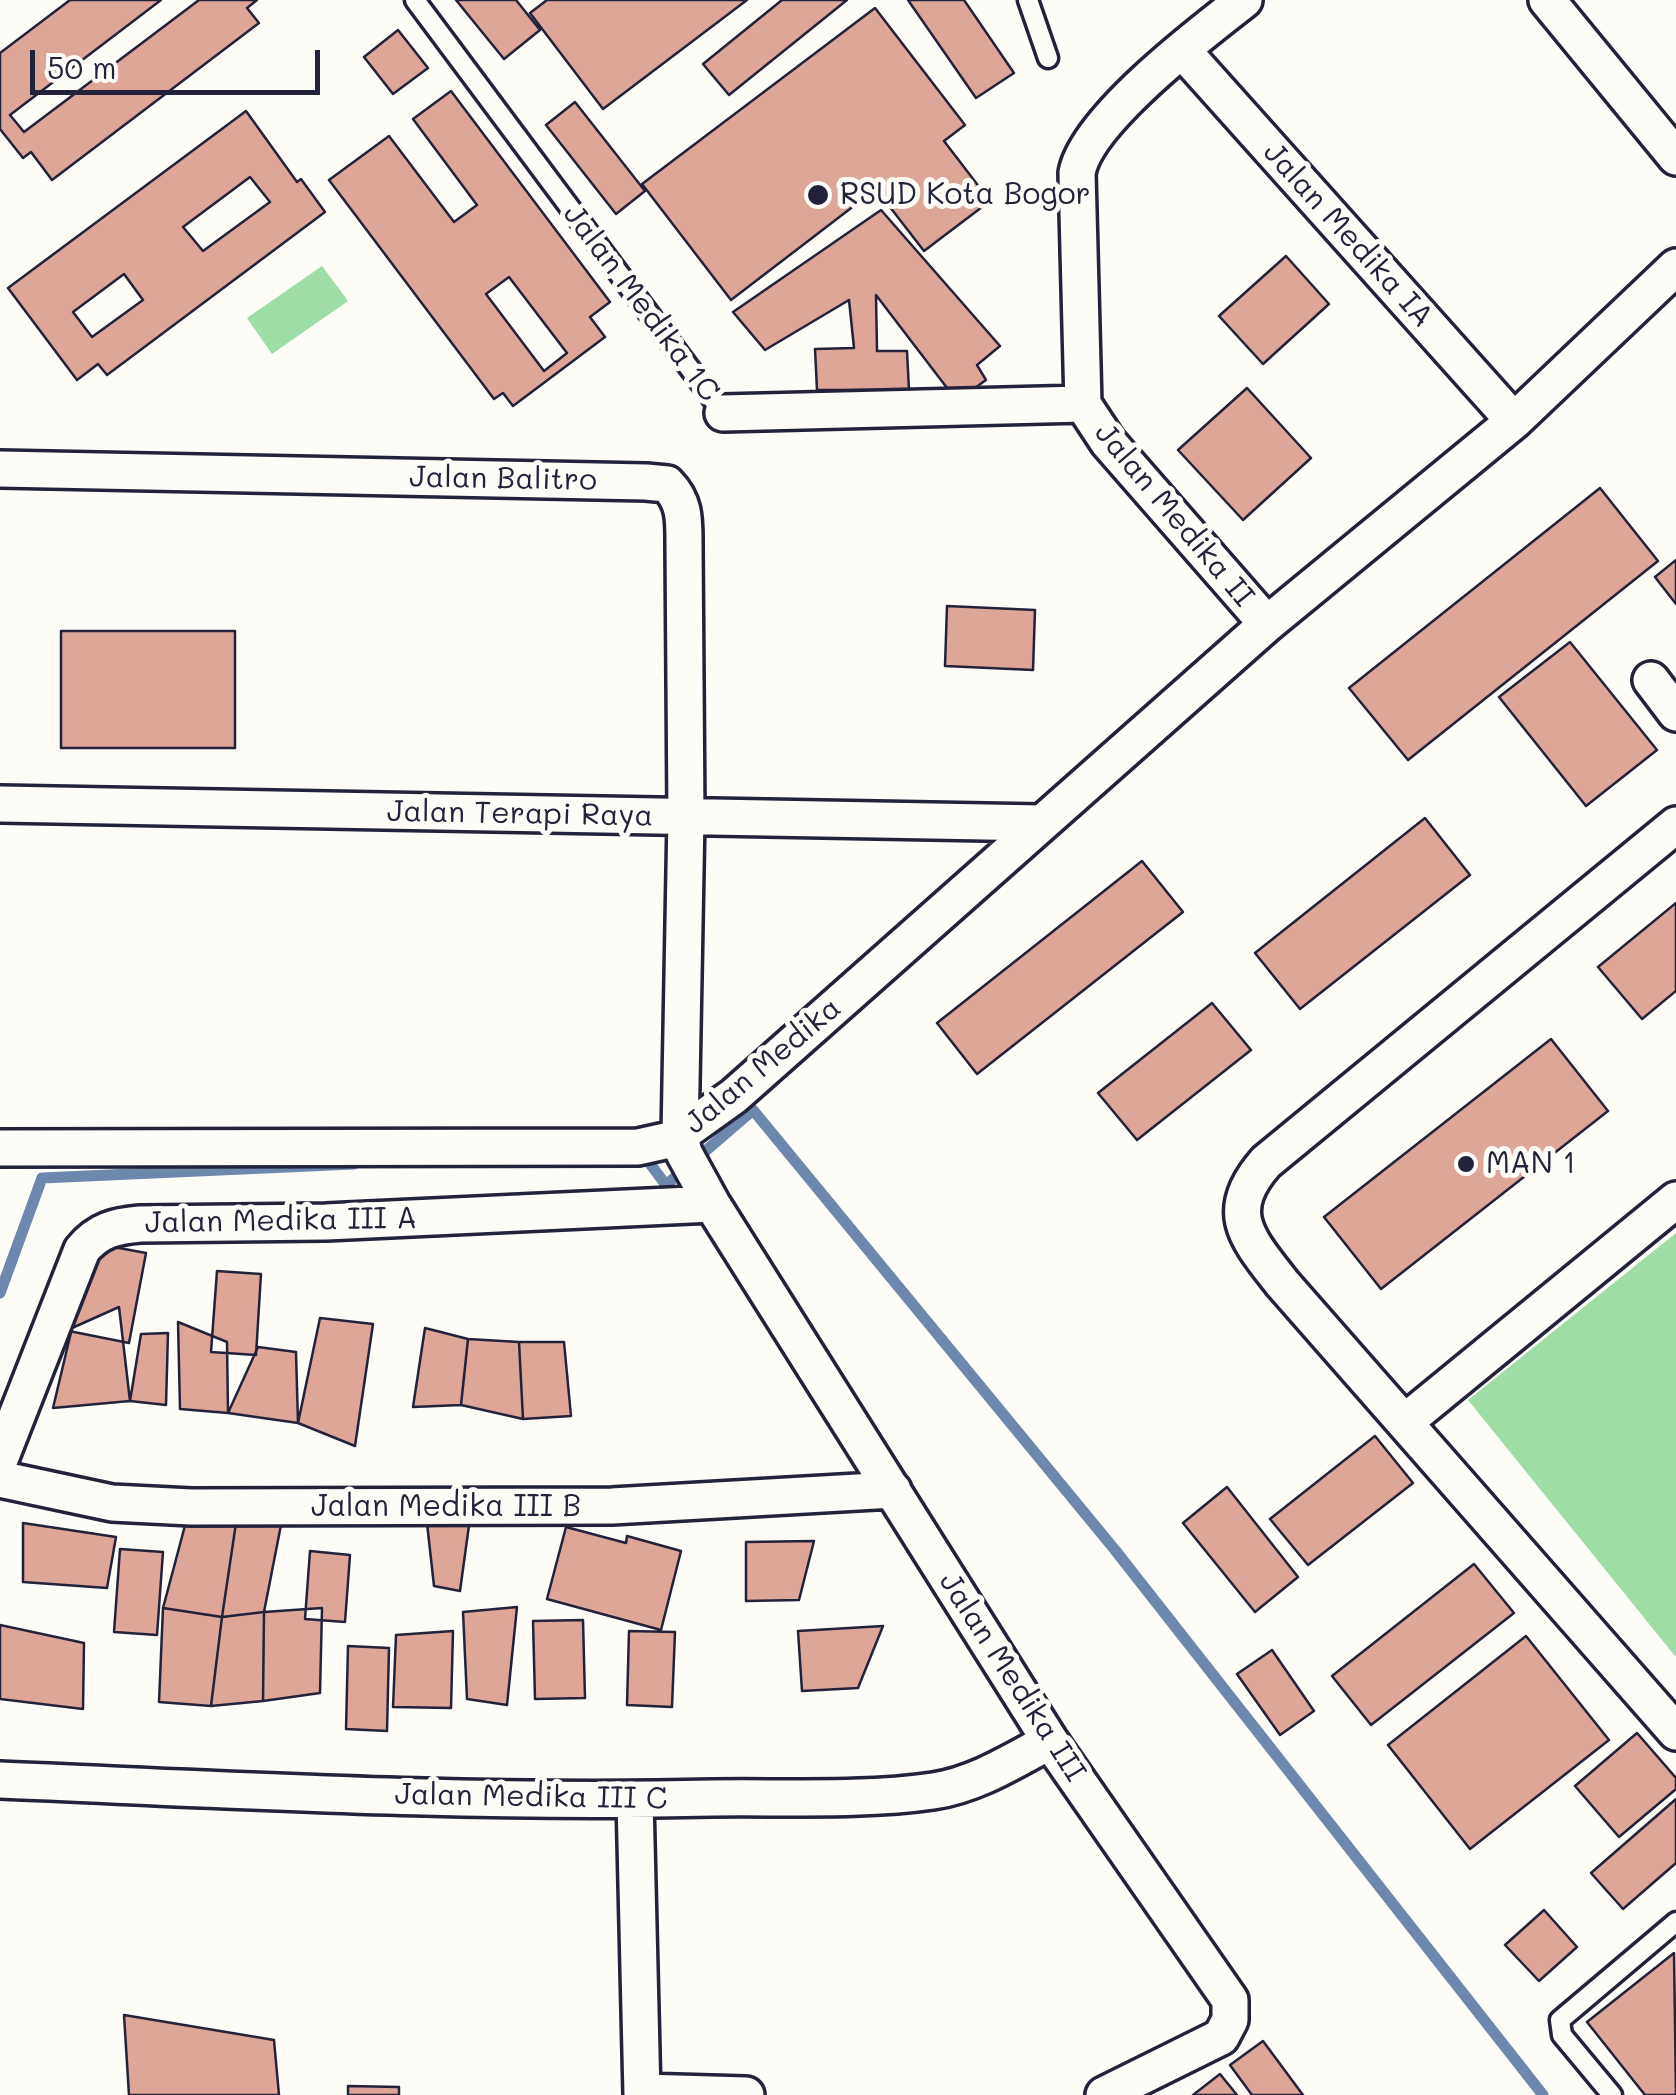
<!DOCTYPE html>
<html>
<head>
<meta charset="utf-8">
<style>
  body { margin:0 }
  #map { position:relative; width:1676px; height:2095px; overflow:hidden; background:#fdfcf7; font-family:Mali,sans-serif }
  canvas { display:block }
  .scale { position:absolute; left:30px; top:50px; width:290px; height:45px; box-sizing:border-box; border:5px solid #22223b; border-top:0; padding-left:12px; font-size:30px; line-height:35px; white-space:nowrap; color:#22223b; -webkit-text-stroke:8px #fdfcf7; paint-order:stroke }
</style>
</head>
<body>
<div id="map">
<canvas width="1676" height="2095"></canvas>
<div class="scale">50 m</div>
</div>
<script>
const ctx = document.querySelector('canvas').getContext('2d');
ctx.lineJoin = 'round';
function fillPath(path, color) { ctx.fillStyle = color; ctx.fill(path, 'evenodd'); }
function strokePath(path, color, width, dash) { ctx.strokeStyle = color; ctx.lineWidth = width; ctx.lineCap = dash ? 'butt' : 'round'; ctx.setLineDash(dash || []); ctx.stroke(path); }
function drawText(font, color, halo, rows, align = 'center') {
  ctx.font = font + ' Mali,sans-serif'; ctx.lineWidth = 10; ctx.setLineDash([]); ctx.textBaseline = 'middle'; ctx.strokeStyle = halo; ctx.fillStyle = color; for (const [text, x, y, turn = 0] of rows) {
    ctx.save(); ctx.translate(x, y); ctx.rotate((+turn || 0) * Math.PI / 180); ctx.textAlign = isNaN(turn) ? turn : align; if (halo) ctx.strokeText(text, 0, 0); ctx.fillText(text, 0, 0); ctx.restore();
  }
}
fillPath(new Path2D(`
  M 322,266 L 348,301 L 272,354 L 247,318 Z
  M 1676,1233 L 1676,1655 L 1675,1656 L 1468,1400 Z`), '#9edda6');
strokePath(new Path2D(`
  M 642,1153 L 666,1185 L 753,1110 L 1115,1550 L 1543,2095
  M 0,1293 L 42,1178 L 354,1164`), '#6d87ad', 11);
const building = new Path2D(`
  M 70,0 L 161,0 L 10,115 L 24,132 L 199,0 L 257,0 L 247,8 L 259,23 L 52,180 L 31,152 L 23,158 L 0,129 L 0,53 Z
  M 456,0 L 516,0 L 540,30 L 504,59 Z
  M 547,0 L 747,0 L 603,109 L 530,13 Z
  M 782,0 L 847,0 L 729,95 L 703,64 Z
  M 908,0 L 964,0 L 1014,73 L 976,98 Z
  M 875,8 L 965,125 L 944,141 L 990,201 L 924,251 L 876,189 L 731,300 L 642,184 Z
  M 398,30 L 428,68 L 393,94 L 364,57 Z
  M 451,91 L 610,302 L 590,317 L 605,337 L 513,406 L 503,393 L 494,399 L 329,180 L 389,136 L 454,222 L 477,205 L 413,119 ZM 509,277 L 567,353 L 544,371 L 486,294 Z
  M 575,102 L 645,191 L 616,214 L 546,125 Z
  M 246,111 L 297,182 L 301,179 L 325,212 L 107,375 L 98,364 L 77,380 L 8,288 ZM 250,177 L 270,202 L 203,251 L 183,227 ZM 124,274 L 143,300 L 92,337 L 73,312 Z
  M 881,210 L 1000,346 L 977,365 L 986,380 L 957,401 L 876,295 L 877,351 L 907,351 L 909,390 L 817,390 L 815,349 L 854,348 L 849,300 L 765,350 L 733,312 Z
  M 1286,256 L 1329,304 L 1263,364 L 1219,316 Z
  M 1247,388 L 1311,458 L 1243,520 L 1178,450 Z
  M 1600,488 L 1658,561 L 1408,760 L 1349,688 Z
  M 1676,560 L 1676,604 L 1655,577 Z
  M 947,606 L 1035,610 L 1033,670 L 945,666 Z
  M 61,631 L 235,631 L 235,748 L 61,748 Z
  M 1570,642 L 1657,750 L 1586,806 L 1499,697 Z
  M 1425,818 L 1470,875 L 1300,1009 L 1255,953 Z
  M 1142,861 L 1183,912 L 977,1074 L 937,1023 Z
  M 1676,903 L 1676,991 L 1642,1019 L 1598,967 Z
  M 1212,1003 L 1251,1050 L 1137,1140 L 1098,1093 Z
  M 1551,1039 L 1608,1111 L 1381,1289 L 1324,1217 Z
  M 76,1240 L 146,1253 L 129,1343 L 59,1329 Z
  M 217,1271 L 261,1274 L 256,1355 L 211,1352 Z
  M 119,1307 L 130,1401 L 53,1408 L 72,1328 Z
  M 320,1318 L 373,1324 L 355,1446 L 298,1423 Z
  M 178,1322 L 227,1342 L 228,1413 L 180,1409 Z
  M 425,1328 L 468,1339 L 461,1405 L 413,1407 Z
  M 168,1333 L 166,1405 L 130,1401 L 141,1334 Z
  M 468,1339 L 519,1342 L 523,1419 L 461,1405 Z
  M 519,1342 L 564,1342 L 571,1416 L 523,1419 Z
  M 258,1347 L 296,1352 L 298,1423 L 228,1413 Z
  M 1375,1436 L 1413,1483 L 1308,1565 L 1270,1519 Z
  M 1227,1487 L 1298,1577 L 1255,1612 L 1183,1523 Z
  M 426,1514 L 470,1518 L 460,1591 L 434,1586 Z
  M 187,1518 L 236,1523 L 222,1617 L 163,1608 Z
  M 23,1523 L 116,1537 L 107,1588 L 23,1582 Z
  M 236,1523 L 281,1525 L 264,1612 L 222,1617 Z
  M 566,1527 L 626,1543 L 627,1536 L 681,1551 L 661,1630 L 547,1599 Z
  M 814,1541 L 799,1600 L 746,1601 L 746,1542 Z
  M 120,1549 L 163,1552 L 157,1635 L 114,1632 Z
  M 310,1551 L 350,1555 L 345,1622 L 305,1619 Z
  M 1474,1564 L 1514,1613 L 1371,1725 L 1332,1676 Z
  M 517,1607 L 507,1705 L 467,1699 L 463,1612 Z
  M 163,1608 L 222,1617 L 211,1706 L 159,1702 Z
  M 322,1608 L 320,1693 L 263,1701 L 264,1612 Z
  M 264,1612 L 263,1701 L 211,1706 L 222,1617 Z
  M 583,1620 L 585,1698 L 535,1699 L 533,1621 Z
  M 0,1625 L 84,1643 L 83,1709 L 0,1699 Z
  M 883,1626 L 858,1688 L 802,1691 L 798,1631 Z
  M 453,1631 L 451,1708 L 393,1707 L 396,1635 Z
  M 629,1631 L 675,1632 L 672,1707 L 627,1705 Z
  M 1526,1636 L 1609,1740 L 1470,1849 L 1388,1745 Z
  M 348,1646 L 389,1648 L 387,1731 L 346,1729 Z
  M 1272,1650 L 1314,1711 L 1280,1735 L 1237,1674 Z
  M 1637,1733 L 1676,1778 L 1676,1789 L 1619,1837 L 1575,1786 Z
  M 1676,1799 L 1676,1863 L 1623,1909 L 1591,1873 Z
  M 1544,1910 L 1577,1947 L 1539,1981 L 1505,1945 Z
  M 1674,1953 L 1676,2095 L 1645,2095 L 1587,2022 Z
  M 124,2015 L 274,2040 L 279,2095 L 129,2095 Z
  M 1263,2041 L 1303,2095 L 1252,2095 L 1230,2065 Z
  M 1220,2074 L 1237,2095 L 1193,2095 Z
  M 348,2086 L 399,2087 L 399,2095 L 348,2095 Z`);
fillPath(building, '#dea599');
strokePath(building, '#22223b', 2.5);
const lane = new Path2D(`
  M 415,0 L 723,413
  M 1028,0 L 1048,58
  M 1612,2095 L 1562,2035 L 1560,2020 L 1676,1922`);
const street = new Path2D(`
  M 1547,0 L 1676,157
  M 1182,50 L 1514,421
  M 1083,404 L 1077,173 C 1086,121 1200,34 1244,0
  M 1083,404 L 1108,442 L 1267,624
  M 723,413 L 1083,404
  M 0,469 L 646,482 L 667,484 C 685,502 684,520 684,545 L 686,817 L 680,1136 L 684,1153 L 712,1204 L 1050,1741 L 1230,2000 L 1230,2020 L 1221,2037 L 1104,2095
  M 1651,680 L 1676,713
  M 0,804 L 1041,823
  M 1676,825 L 1266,1162 C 1222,1212 1247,1238 1282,1283 L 1676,1732
  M 0,1148 L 638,1147 L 674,1139 L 734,1096 L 1267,624 L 1514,421 L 1676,267
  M 1405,1422 L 1676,1200
  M 0,1459 L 82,1250 C 98,1230 116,1226 140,1224 L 326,1222 L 712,1204
  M 0,1479 L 112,1503 L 191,1507 L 612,1506 L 893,1490
  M 0,1780 C 237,1790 475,1804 713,1798 C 782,1797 865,1801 933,1791 C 975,1785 1013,1761 1050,1741
  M 635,1800 L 642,2095
  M 642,2092 L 746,2095`);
strokePath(lane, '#22223b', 25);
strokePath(street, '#22223b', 42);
strokePath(lane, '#fdfcf7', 18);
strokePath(street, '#fdfcf7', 35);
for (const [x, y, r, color] of [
  [818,195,12,"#22223b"],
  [1466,1164,10,"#22223b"]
]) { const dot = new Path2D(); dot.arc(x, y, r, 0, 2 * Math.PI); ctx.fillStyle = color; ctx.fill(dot); strokePath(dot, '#fdfcf7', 4); }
drawText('30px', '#22223b', '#fdfcf7', [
  ["RSUD Kota Bogor",840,195],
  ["MAN 1",1486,1164]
], 'left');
drawText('30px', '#22223b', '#fdfcf7', [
  ["Jalan Medika IA",1348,235,48],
  ["Jalan Medika 1C",641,303,53],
  ["Jalan Balitro",503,479,1],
  ["Jalan Medika II",1174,515,50],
  ["Jalan Terapi Raya",520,814,1],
  ["Jalan Medika",763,1066,-40],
  ["Jalan Medika III A",281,1221,-1],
  ["Jalan Medika III B",446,1507],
  ["Jalan Medika III",1012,1677,57],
  ["Jalan Medika III C",531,1797,1]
]);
</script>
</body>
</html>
